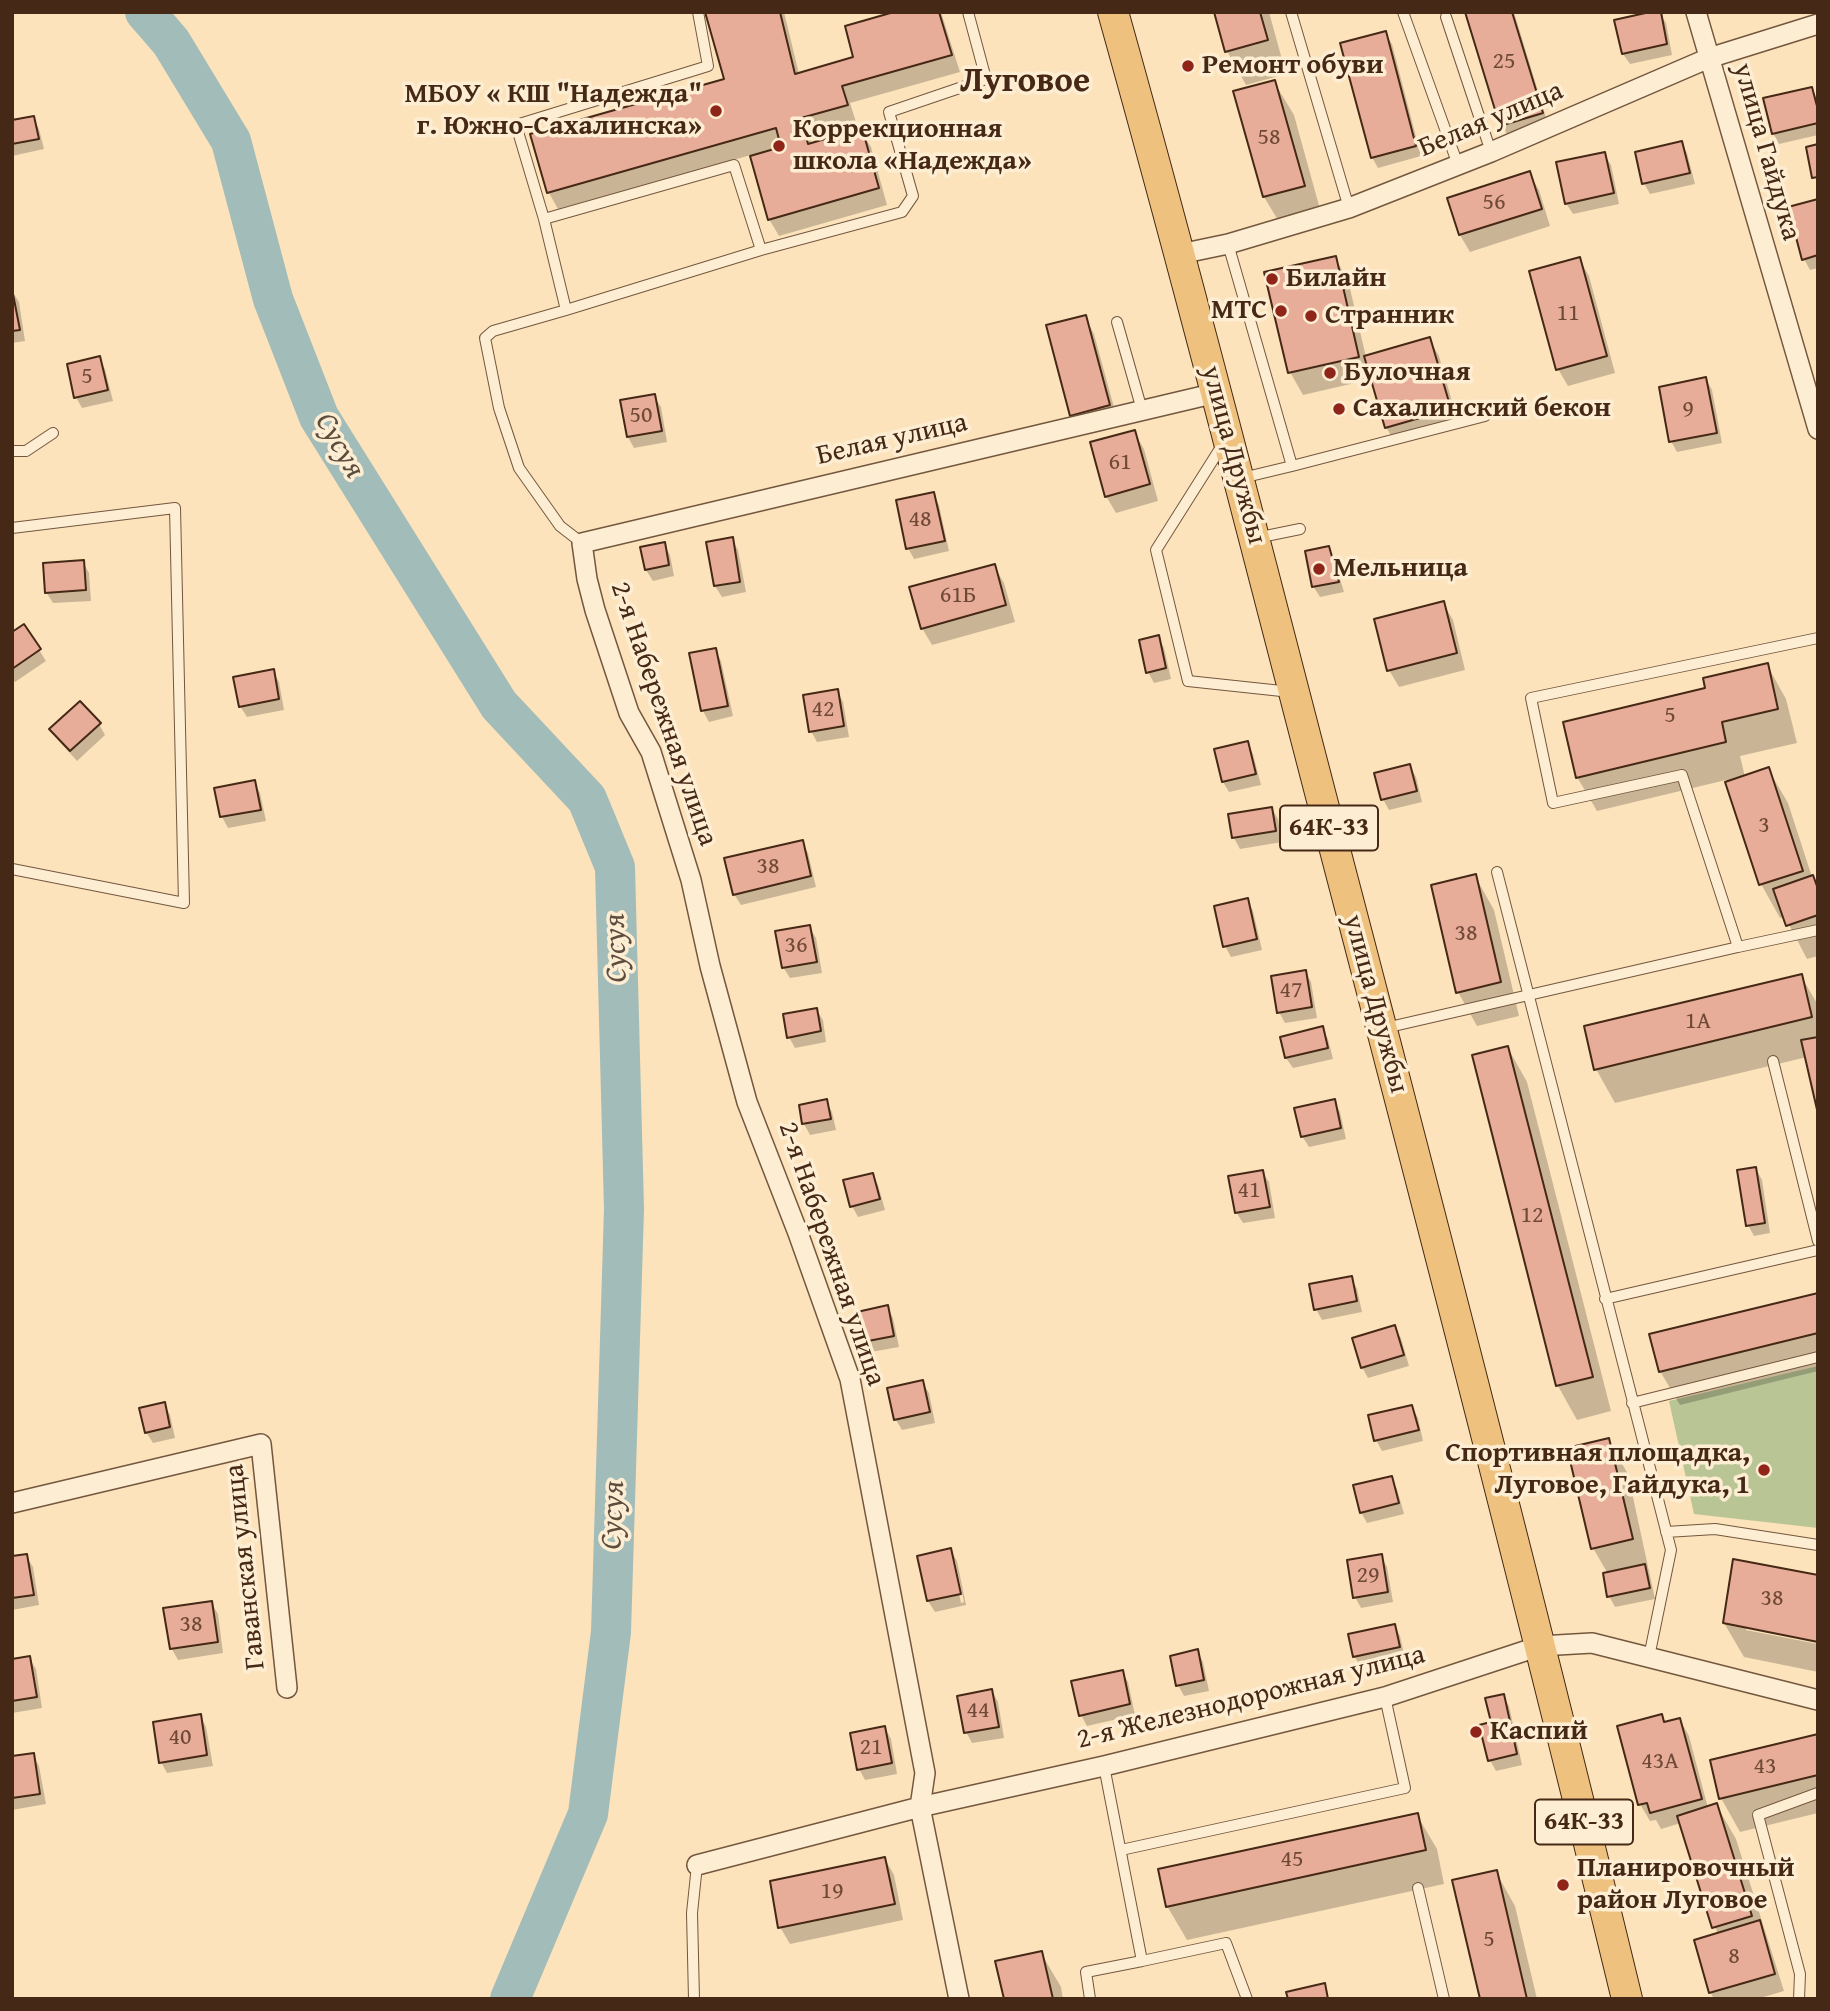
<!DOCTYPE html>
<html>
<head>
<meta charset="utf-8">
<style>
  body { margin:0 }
  #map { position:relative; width:1830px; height:2011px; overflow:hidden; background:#fce3bb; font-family:"Gentium Book Plus",serif }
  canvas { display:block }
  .frame { position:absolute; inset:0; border:14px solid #452815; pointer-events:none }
</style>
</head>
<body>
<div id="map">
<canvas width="1830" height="2011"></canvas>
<div class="frame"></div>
</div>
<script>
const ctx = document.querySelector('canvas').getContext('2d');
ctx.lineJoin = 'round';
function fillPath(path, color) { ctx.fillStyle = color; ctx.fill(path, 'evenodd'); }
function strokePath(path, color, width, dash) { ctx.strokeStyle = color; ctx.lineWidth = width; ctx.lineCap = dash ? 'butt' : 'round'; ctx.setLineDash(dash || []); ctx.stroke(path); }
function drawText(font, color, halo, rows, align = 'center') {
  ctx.font = font + ' "Gentium Book Plus",serif'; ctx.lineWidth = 7; ctx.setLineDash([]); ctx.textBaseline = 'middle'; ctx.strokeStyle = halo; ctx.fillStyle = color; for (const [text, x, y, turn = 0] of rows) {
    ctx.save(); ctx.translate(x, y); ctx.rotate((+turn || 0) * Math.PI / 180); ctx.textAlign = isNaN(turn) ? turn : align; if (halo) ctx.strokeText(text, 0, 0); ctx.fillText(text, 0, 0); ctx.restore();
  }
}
fillPath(new Path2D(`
  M 1818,1366 L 1818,1528 L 1694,1514 L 1669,1401 Z`), '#b9c594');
fillPath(new Path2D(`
  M 707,12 L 784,12 L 799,74 L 856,58 L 901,12 L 941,12 L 960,72 L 850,103 L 856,122 L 809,135 L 812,145 L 861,131 L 871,147 L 887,205 L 779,236 L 769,219 L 751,155 L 558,209 L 549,193 L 532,135 L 726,80 Z
  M 1216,12 L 1269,12 L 1286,74 L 1246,85 L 1227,51 Z
  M 1467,12 L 1514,12 L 1548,124 L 1508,136 L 1502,125 Z
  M 1659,12 L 1666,23 L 1672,55 L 1630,64 L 1623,54 Z
  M 1385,33 L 1392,44 L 1421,156 L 1378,168 L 1372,157 Z
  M 1274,82 L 1294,115 L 1323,220 L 1284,230 L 1264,197 Z
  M 1811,89 L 1817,98 L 1813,98 L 1818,117 L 1818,135 L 1779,144 L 1773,133 Z
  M 33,118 L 39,129 L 44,149 L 12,156 L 12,122 Z
  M 1681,143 L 1687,153 L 1695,184 L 1650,194 L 1644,183 Z
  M 1604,154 L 1611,165 L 1619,204 L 1573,214 L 1566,203 Z
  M 1529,173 L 1539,190 L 1550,226 L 1470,252 L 1460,235 L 1449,199 Z
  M 1818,200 L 1818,268 L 1810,270 L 1804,259 Z
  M 1335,258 L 1348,280 L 1366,357 L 1429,339 L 1439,356 L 1459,426 L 1396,444 L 1386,427 L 1372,379 L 1303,395 L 1290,372 Z
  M 1579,259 L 1589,276 L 1615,373 L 1568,386 L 1558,369 Z
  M 12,291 L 19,302 L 25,341 L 12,343 Z
  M 1085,317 L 1094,334 L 1118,422 L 1082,432 L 1072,415 Z
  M 99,358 L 105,369 L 113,401 L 82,408 L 76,397 Z
  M 1706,379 L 1712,390 L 1722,443 L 1677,452 L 1671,441 Z
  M 654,396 L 661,407 L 667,442 L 634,448 L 628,437 Z
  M 1134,432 L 1144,449 L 1158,501 L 1116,513 L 1106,496 Z
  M 933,494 L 939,505 L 949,551 L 914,559 L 908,548 Z
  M 732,539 L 738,550 L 746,592 L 722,597 L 715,586 Z
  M 664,544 L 670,555 L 674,576 L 653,581 L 646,570 L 642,548 Z
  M 1328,548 L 1334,559 L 1344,592 L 1320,597 L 1313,586 Z
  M 83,562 L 89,573 L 91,601 L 53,603 L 46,592 Z
  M 994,566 L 1004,583 L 1015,622 L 932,645 L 922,628 Z
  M 1443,603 L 1453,620 L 1465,670 L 1399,687 L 1389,670 Z
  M 24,626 L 46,661 L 15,682 L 12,678 L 12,634 Z
  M 1158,637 L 1164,648 L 1171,679 L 1154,683 L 1148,672 Z
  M 715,650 L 721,661 L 733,716 L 709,722 L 703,711 L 691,655 Z
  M 1767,665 L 1786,699 L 1797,743 L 1740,756 L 1745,777 L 1768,769 L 1788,803 L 1812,877 L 1818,887 L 1818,956 L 1807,959 L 1785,917 L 1780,918 L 1761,884 L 1726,780 L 1597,811 L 1577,777 L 1707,690 Z
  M 273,671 L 279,682 L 284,710 L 247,717 L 240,706 Z
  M 837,691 L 843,702 L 849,737 L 817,742 L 811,731 Z
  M 99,724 L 105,735 L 77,761 L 58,740 L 52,729 Z
  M 1247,743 L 1253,754 L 1261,785 L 1229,792 L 1223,782 Z
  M 1410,766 L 1416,777 L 1422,802 L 1389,810 L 1383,799 Z
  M 254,782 L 260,793 L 266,821 L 228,828 L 222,817 L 216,789 Z
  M 1272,809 L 1278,819 L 1282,842 L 1240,849 L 1234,838 L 1230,816 Z
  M 802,842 L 808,853 L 816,887 L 741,905 L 734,894 Z
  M 1475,876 L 1494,910 L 1519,1016 L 1477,1026 L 1458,992 Z
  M 1247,900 L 1253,911 L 1262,950 L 1231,957 L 1225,946 Z
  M 809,927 L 816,938 L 822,973 L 790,978 L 783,967 Z
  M 1305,971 L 1311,982 L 1317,1018 L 1285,1023 L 1279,1012 Z
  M 1801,976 L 1818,1005 L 1818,1106 L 1807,1057 L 1615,1103 L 1596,1069 Z
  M 816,1009 L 823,1020 L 826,1042 L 795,1048 L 789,1037 Z
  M 1322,1028 L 1328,1039 L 1333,1059 L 1293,1068 L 1286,1058 L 1282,1038 Z
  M 1508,1048 L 1527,1082 L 1611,1411 L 1577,1420 L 1558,1386 L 1474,1057 Z
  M 826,1101 L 832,1112 L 836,1130 L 810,1135 L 804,1124 L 801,1107 Z
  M 1334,1101 L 1340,1112 L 1346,1139 L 1309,1147 L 1302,1136 Z
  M 1756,1169 L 1762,1180 L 1770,1233 L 1754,1236 L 1748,1225 Z
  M 1262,1172 L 1269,1182 L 1275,1218 L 1243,1223 L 1236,1212 Z
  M 872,1175 L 878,1185 L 885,1210 L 858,1217 L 852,1206 Z
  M 1351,1278 L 1357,1289 L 1362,1312 L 1322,1320 L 1316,1309 Z
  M 1818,1295 L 1818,1371 L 1680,1405 L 1660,1371 Z
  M 887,1307 L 893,1318 L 899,1347 L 871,1352 L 864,1342 Z
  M 1394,1327 L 1401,1338 L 1409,1366 L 1368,1378 L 1362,1367 Z
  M 922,1382 L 929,1393 L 935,1423 L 902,1430 L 896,1420 L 889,1389 Z
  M 164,1404 L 170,1415 L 175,1438 L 153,1443 L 146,1432 Z
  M 1412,1407 L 1418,1418 L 1423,1441 L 1382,1451 L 1376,1440 Z
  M 1608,1440 L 1628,1474 L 1655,1599 L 1615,1607 L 1609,1596 L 1608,1574 L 1593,1548 Z
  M 1391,1478 L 1397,1489 L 1404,1514 L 1367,1523 L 1361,1512 Z
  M 950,1550 L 957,1561 L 966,1605 L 935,1612 L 928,1601 ZM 952,1560 L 955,1560 L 964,1602 L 961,1603 Z
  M 26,1556 L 33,1567 L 39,1605 L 12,1610 L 12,1558 Z
  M 1381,1556 L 1387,1567 L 1393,1602 L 1361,1608 L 1355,1597 Z
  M 211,1603 L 218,1614 L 223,1653 L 178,1660 L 172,1649 Z
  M 1724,1623 L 1746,1626 L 1746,1630 L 1818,1644 L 1818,1672 L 1744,1657 Z
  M 1394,1625 L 1400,1636 L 1405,1658 L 1361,1668 L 1355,1657 L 1350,1635 Z
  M 1197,1651 L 1203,1662 L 1209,1691 L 1184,1696 L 1178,1685 Z
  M 29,1658 L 36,1669 L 42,1708 L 12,1713 L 12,1661 Z
  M 1122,1672 L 1128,1682 L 1135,1715 L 1087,1726 L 1081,1715 Z
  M 992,1691 L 998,1702 L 1004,1738 L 972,1743 L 966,1732 Z
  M 1503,1696 L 1509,1706 L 1522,1765 L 1496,1771 L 1490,1760 L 1493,1723 Z
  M 200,1716 L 206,1727 L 213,1766 L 167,1773 L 161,1762 Z
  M 1661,1716 L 1665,1723 L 1680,1720 L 1689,1736 L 1708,1808 L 1717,1806 L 1736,1839 L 1784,1991 L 1757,1999 L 1714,1999 L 1711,1993 L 1696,1941 L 1718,1935 L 1681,1823 L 1661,1829 L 1656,1820 L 1650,1821 L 1640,1804 Z
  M 885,1728 L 891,1739 L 897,1774 L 865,1780 L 859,1769 Z
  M 1818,1737 L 1818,1813 L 1740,1832 L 1721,1798 Z
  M 33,1755 L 39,1766 L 46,1804 L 12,1810 L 12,1758 Z
  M 1417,1815 L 1437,1849 L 1444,1884 L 1187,1940 L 1167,1906 Z
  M 885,1859 L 894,1875 L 903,1920 L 790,1944 L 780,1927 Z
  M 1496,1872 L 1515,1906 L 1537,1999 L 1481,1999 Z
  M 1041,1953 L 1061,1987 L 1063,1999 L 1006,1999 Z`), '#0003');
strokePath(new Path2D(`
  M 145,12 L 171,42 L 231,141 L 273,299 L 319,417 L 499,705 L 587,799 L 615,867 L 624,1209 L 611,1632 L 588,1814 L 510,1999`), '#a2bcb9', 40);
const building = new Path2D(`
  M 705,12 L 780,12 L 795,74 L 853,57 L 845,26 L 894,12 L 939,12 L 952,55 L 842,86 L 848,105 L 801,118 L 808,144 L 862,128 L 879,188 L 768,220 L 750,156 L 781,147 L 776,128 L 547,193 L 530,134 L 724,79 Z
  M 1214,12 L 1260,12 L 1268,40 L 1225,52 Z
  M 1465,12 L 1512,12 L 1543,113 L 1500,126 Z
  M 1650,12 L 1661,12 L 1667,44 L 1622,54 L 1614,20 Z
  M 1386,31 L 1416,146 L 1371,158 L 1340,43 Z
  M 1275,80 L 1305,186 L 1263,197 L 1233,91 Z
  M 1812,87 L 1818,110 L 1818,123 L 1772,134 L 1763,98 Z
  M 34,116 L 39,139 L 12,144 L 12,120 Z
  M 1682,141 L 1690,173 L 1642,184 L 1635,152 Z
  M 1818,144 L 1818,177 L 1812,178 L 1806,147 Z
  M 1605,152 L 1614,193 L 1565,204 L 1556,162 Z
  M 1530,171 L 1542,209 L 1459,235 L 1447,198 Z
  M 1818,199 L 1818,255 L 1802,260 L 1788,207 Z
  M 1336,256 L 1359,357 L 1288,373 L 1264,272 Z
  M 1580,257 L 1607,356 L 1556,370 L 1529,271 Z
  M 12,289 L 20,330 L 12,331 Z
  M 1086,315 L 1110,405 L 1070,416 L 1046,325 Z
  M 1430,337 L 1451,409 L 1385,428 L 1364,356 Z
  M 100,356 L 108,390 L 74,398 L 67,364 Z
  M 1706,377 L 1717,433 L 1669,442 L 1659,387 Z
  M 655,394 L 662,431 L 627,437 L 620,400 Z
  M 1135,430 L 1150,484 L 1105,497 L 1090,442 Z
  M 934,492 L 945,541 L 906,549 L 896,500 Z
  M 733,537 L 740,582 L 714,586 L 706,542 Z
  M 665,542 L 669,565 L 645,570 L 640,547 Z
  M 1329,546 L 1339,582 L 1312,587 L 1305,551 Z
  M 84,560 L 86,590 L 45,593 L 43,563 Z
  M 995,564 L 1006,605 L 921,629 L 909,587 Z
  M 1444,601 L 1457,653 L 1387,671 L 1374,619 Z
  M 24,624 L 41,649 L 12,669 L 12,632 Z
  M 1159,635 L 1166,668 L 1146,673 L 1139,640 Z
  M 716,648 L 728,706 L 701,711 L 689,653 Z
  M 1768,663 L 1778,709 L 1722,722 L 1726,742 L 1576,778 L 1563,722 L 1705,688 L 1703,678 Z
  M 274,669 L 279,699 L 239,707 L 233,677 Z
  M 838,689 L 844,726 L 809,732 L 803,695 Z
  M 80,701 L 101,723 L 70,751 L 49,729 Z
  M 1248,741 L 1256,774 L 1222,782 L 1214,749 Z
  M 1410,764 L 1417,791 L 1381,800 L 1374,773 Z
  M 1769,767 L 1803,871 L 1759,885 L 1725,782 Z
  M 255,780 L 261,810 L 220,817 L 214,788 Z
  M 1272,807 L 1276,831 L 1232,838 L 1228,814 Z
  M 803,840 L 811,876 L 733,895 L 724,858 Z
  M 1476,874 L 1501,982 L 1456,993 L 1431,885 Z
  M 1813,875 L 1818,889 L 1818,915 L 1786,926 L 1773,889 Z
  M 1248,898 L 1257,939 L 1223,947 L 1214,906 Z
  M 810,925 L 817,962 L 782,968 L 775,931 Z
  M 1306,970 L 1312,1007 L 1277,1013 L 1271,976 Z
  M 1802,974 L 1812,1017 L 1594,1070 L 1584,1026 Z
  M 817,1008 L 821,1031 L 787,1038 L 783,1014 Z
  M 1323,1026 L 1328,1048 L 1285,1058 L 1280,1037 Z
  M 1818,1037 L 1818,1114 L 1801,1040 Z
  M 1508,1046 L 1593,1377 L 1556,1386 L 1472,1055 Z
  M 827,1099 L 831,1119 L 802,1124 L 799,1105 Z
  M 1335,1099 L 1341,1128 L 1301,1137 L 1294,1108 Z
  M 1756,1167 L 1765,1223 L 1746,1226 L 1737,1170 Z
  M 1263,1170 L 1270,1207 L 1235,1213 L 1228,1176 Z
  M 873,1173 L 880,1199 L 850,1207 L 843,1180 Z
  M 1352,1276 L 1357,1301 L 1314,1310 L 1309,1284 Z
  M 1818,1293 L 1818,1333 L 1659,1372 L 1649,1334 Z
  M 888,1305 L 894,1336 L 863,1342 L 857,1312 Z
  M 1395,1325 L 1404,1355 L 1361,1368 L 1352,1338 Z
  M 923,1380 L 930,1412 L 894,1420 L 887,1388 Z
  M 165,1402 L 170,1427 L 145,1433 L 139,1408 Z
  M 1412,1405 L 1419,1430 L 1374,1441 L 1368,1415 Z
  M 1609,1438 L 1633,1539 L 1591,1549 L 1567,1448 Z
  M 1392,1476 L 1399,1503 L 1360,1513 L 1353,1485 Z
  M 951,1548 L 961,1594 L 927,1601 L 917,1556 Z
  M 27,1554 L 34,1595 L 12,1598 L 12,1556 Z
  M 1382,1554 L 1388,1592 L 1353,1598 L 1347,1560 Z
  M 1733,1559 L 1818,1575 L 1818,1642 L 1723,1623 Z
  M 1645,1564 L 1650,1588 L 1607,1597 L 1603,1573 Z
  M 212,1601 L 218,1642 L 170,1649 L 163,1608 Z
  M 1395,1624 L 1400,1647 L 1353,1657 L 1348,1634 Z
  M 1198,1649 L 1204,1680 L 1176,1686 L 1170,1656 Z
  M 30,1656 L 37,1697 L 12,1701 L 12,1659 Z
  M 1123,1670 L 1130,1704 L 1079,1716 L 1071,1681 Z
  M 992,1689 L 999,1727 L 964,1733 L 957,1696 Z
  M 1504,1694 L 1517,1754 L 1488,1761 L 1479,1725 L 1491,1722 L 1485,1698 Z
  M 201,1714 L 207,1755 L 159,1763 L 153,1722 Z
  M 1662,1714 L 1664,1722 L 1680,1718 L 1702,1799 L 1650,1813 L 1647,1803 L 1638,1805 L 1617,1726 Z
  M 885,1726 L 892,1763 L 857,1770 L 850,1733 Z
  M 1818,1734 L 1818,1775 L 1719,1799 L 1710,1760 Z
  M 34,1753 L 40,1794 L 12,1798 L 12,1756 Z
  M 1717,1803 L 1752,1916 L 1712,1928 L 1677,1816 Z
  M 1418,1813 L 1426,1850 L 1166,1907 L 1158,1869 Z
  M 885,1857 L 895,1904 L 778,1928 L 770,1881 Z
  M 1497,1870 L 1527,1999 L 1480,1999 L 1452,1880 Z
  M 1760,1920 L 1775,1974 L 1709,1993 L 1694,1940 Z
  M 1042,1951 L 1053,1999 L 1004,1999 L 995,1961 Z
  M 1325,1983 L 1328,1999 L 1288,1999 L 1286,1992 Z`);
fillPath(building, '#e8ad98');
strokePath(building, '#452815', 2);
const lane = new Path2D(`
  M 698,12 L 708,66 L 516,125 L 544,219 L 566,310 L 761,250 L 902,212 L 913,196 L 889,112 L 986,79 L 968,12
  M 1291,12 L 1349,208
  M 1403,12 L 1458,165
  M 1446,17 L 1491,152
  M 544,219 L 734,165 L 761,250
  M 1228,244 L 1292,466 L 1242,478
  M 566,310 L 493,331 L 485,338 L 499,408 L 519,468 L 560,526 L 582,543
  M 1117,322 L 1142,410
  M 1223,444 L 1156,550 L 1188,681 L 1291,692
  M 12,451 L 26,451 L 53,433
  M 1292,466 L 1485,416
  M 12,528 L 175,508 L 184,903 L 12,869
  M 1256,538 L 1300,529
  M 1497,872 L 1671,1550 L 1649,1657
  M 1738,947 L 1818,930
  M 1385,1028 L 1738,947 L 1682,775 L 1553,803 L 1531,698 L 1818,638
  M 1773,1061 L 1818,1241
  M 1605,1299 L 1818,1250
  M 1632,1403 L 1818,1357
  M 1666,1532 L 1715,1529 L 1818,1545
  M 1104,1766 L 1142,1961 L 1226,1943 L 1247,1999
  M 1121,1850 L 1405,1788 L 1385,1697
  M 1418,1888 L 1444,1999
  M 694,1999 L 692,1913 L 697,1865
  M 1090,1999 L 1086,1972 L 1142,1961
  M 1799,1999 L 1800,1974 L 1758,1815 L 1818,1793`);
const street = new Path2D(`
  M 1696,12 L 1818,429
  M 1180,254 L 1228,244 L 1349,208 L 1491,152 L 1709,58 L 1818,24
  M 12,1503 L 261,1444 L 287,1688
  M 697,1865 L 920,1807 L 1104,1766 L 1385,1697 L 1540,1646 L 1592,1643 L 1818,1700
  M 959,1999 L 920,1807 L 925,1773 L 850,1379 L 798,1233 L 747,1102 L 710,966 L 691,880 L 651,752 L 629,713 L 595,610 L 587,579 L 582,543 L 1216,393`);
const primary = new Path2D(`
  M 1113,12 C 1191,290 1262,570 1335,850 C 1435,1232 1534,1615 1627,1999`);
strokePath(lane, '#73573e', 12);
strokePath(street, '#73573e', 22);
strokePath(primary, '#452815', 32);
strokePath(lane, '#fdedd3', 10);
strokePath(street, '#fdedd3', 19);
strokePath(primary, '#eec27e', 30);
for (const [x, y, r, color] of [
  [1188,66,7,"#8f2418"],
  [716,111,7,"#8f2418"],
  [779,146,7,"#8f2418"],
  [1272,279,7,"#8f2418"],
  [1281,311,7,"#8f2418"],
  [1311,316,7,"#8f2418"],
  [1330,373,7,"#8f2418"],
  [1339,409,7,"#8f2418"],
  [1319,569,7,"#8f2418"],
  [1764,1470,7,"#8f2418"],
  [1476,1732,7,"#8f2418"],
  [1563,1885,7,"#8f2418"]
]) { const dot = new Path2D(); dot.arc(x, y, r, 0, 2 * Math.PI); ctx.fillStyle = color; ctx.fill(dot); strokePath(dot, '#fdedd3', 2.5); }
drawText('24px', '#6e4936', null, [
  ["25",1504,62],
  ["58",1269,138],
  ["56",1494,203],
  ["11",1568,314],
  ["5",87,377],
  ["9",1688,410],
  ["50",641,416],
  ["61",1120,463],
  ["48",920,520],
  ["61Б",958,596],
  ["42",823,710],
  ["5",1670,716],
  ["3",1764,826],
  ["38",768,867],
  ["38",1466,934],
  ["36",796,946],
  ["47",1291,991],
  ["1А",1698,1022],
  ["41",1249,1191],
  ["12",1532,1216],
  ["29",1368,1576],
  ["38",1772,1599],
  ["38",191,1625],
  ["44",978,1711],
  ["40",180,1738],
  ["21",871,1748],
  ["43А",1660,1762],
  ["43",1765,1767],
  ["45",1292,1860],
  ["19",832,1892],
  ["5",1489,1940],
  ["8",1734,1957]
]);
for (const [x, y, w] of [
  [1329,828,98],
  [1584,1822,98]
]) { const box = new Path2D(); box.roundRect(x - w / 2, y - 22.5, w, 45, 5); ctx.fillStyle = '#fdedd3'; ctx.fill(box); strokePath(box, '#452815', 2); }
drawText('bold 26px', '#452815', null, [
  ["64К-33",1329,828],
  ["64К-33",1584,1822]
]);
drawText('bold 28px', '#452815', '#fdedd3', [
  ["Ремонт обуви",1202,66],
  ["МБОУ « КШ \"Надежда\"",702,95,"right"],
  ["г. Южно-Сахалинска»",702,127,"right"],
  ["Коррекционная",793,130],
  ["школа «Надежда»",793,162],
  ["Билайн",1286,279],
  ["МТС",1267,311,"right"],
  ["Странник",1325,316],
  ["Булочная",1344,373],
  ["Сахалинский бекон",1353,409],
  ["Мельница",1333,569],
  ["Спортивная площадка,",1750,1454,"right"],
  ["Луговое, Гайдука, 1",1750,1486,"right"],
  ["Каспий",1490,1732],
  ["Планировочный",1577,1869],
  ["район Луговое",1577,1901]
], 'left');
drawText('28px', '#452815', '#fdedd3', [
  ["Белая улица",1491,120,-23],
  ["улица Гайдука",1766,152,74],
  ["Белая улица",892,440,-13],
  ["улица Дружбы",1233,455,75],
  ["2-я Набережная улица",663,714,71],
  ["улица Дружбы",1375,1004,75],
  ["2-я Набережная улица",831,1254,71],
  ["Гаванская улица",246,1567,-96],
  ["2-я Железнодорожная улица",1251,1698,-14]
]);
drawText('italic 30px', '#5c4d3e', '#fdedd3', [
  ["Сусуя",339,446,60],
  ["Сусуя",617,948,-92],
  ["Сусуя",614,1515,-88]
]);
drawText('bold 35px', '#452815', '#fdedd3', [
  ["Луговое",1025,82]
]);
</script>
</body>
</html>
